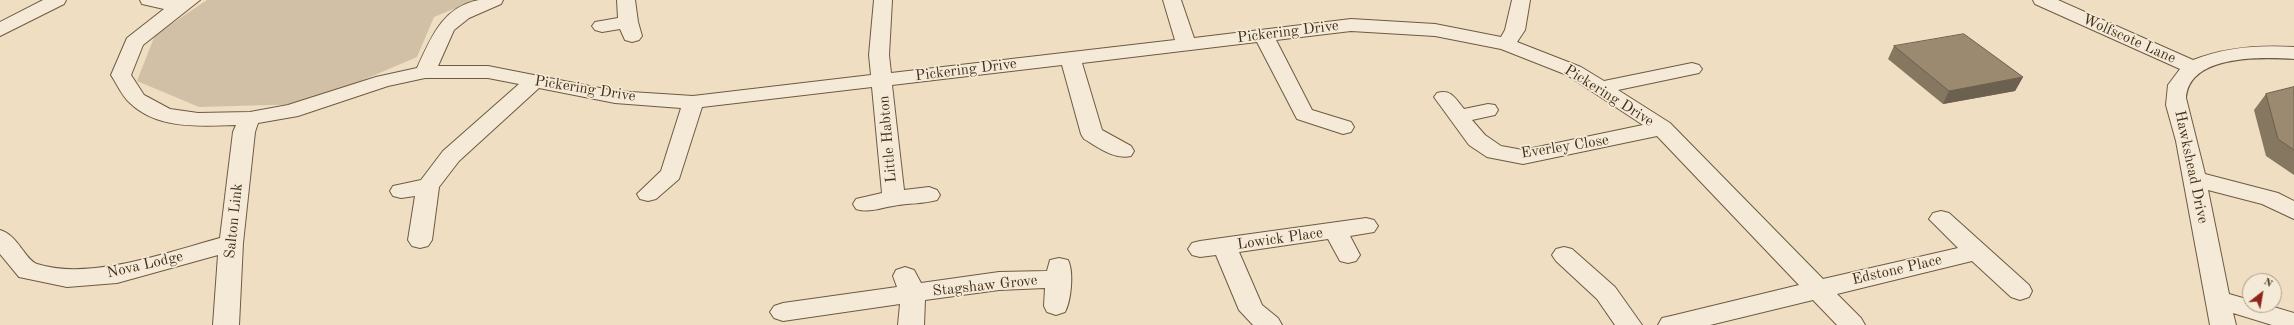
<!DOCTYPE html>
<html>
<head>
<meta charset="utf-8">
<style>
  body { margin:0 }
  #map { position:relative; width:2294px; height:325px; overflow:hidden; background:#efdec2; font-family:"Old Standard TT",serif }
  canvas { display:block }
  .north { position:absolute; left:2242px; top:273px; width:40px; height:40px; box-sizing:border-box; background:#f5ead7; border:1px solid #ad9f8a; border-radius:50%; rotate:31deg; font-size:11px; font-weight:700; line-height:16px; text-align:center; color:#412f17 }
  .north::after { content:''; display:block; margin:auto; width:14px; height:18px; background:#8f2418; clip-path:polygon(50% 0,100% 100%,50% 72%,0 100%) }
</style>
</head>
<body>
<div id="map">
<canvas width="2294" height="325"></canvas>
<div class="north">N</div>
</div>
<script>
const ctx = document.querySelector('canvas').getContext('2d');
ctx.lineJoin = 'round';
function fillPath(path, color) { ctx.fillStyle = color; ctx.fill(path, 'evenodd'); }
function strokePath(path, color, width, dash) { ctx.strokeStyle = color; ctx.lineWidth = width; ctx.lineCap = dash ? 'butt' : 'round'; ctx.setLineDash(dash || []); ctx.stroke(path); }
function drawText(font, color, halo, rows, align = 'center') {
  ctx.font = font + ' "Old Standard TT",serif'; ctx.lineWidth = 3.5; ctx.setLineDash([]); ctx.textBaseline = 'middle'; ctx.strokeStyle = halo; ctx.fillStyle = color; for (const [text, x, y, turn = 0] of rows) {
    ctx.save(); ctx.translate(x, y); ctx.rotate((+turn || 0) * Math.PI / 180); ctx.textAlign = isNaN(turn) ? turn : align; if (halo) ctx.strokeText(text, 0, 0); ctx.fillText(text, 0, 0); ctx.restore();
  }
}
fillPath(new Path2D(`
  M 207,0 L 475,0 L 434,17 L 417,57 L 307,104 L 199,107 L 137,81 L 155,35 Z`), '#d1c0a5');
const minor = new Path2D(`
  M 43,0 L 66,0 L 64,4 L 0,36 L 0,22 Z
  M 140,0 L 200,0 L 143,45 L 131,75 L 144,95 L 170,109 L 198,113 L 250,112 L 288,105 L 376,77 L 417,68 C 431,38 442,7 479,0 C 486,0 496,0 503,0 L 501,4 L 469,18 L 454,30 L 438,66 L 488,66 L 615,91 L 693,96 L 871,75 L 869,55 L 874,0 L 892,0 L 889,55 L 891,73 L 1175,40 L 1163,0 L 1181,0 L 1194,38 L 1351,19 L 1435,24 L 1501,37 L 1505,30 L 1512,0 L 1530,0 L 1525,30 L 1517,42 L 1581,67 L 1604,81 L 1692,63 L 1699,65 L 1702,69 L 1699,73 L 1618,90 L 1670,123 L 1823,279 L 1958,248 L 1929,219 L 1933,213 L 1941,211 L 1949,213 L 2029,285 L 2032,291 L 2029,297 L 2020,300 L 2011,297 L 1972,261 L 1837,294 L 1861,318 L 1865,325 L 1837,325 L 1813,300 L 1710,325 L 1658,325 L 1662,318 L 1671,316 L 1799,285 L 1657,136 L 1523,164 L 1487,157 L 1469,145 L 1434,97 L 1437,93 C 1451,89 1455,98 1464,109 L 1488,104 L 1495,105 L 1498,110 L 1495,115 L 1472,120 L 1485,135 L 1501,146 L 1523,150 L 1643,125 L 1567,75 L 1501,49 L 1435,36 L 1351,31 L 1276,40 L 1312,110 L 1351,122 L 1354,127 L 1351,132 L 1343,134 L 1297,119 L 1257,42 L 1082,63 L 1102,130 L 1131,146 L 1134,151 L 1131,156 C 1114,160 1098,147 1084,139 L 1081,134 L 1062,65 L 892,85 L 904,190 L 929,187 L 937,190 L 940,195 L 937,200 C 923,204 908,203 893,206 C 880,208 869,213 856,209 L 853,204 L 856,199 L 882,193 L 872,87 L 702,107 L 679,179 L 656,199 L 648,201 L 640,199 L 637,194 L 661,171 L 681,108 L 615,103 L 539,88 L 459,161 L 439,187 L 432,240 L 428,246 L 420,248 L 412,246 L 408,240 L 415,196 L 401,198 L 393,196 L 390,191 L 393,186 L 421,180 L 443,151 L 519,84 L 488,78 L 425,78 L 388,86 L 298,116 L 258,123 L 255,132 L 243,243 L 239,325 L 213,325 L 218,255 L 117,283 L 67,287 L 19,277 L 0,254 L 0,230 C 18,235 25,260 37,264 C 90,281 168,252 220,238 L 233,132 L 236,125 C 201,126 158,130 130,103 C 122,96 117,84 111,75 L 127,38 L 164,9 L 142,4 Z
  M 617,0 L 635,0 L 638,22 L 642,36 L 639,40 L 632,42 L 625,40 L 620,29 L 602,32 L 595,30 L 592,26 L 595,22 L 618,18 Z
  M 2033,0 L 2058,0 L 2193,60 C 2226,47 2259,45 2294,47 L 2294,59 C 2263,57 2189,54 2186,98 L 2205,174 L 2278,193 L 2294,201 L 2294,219 L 2262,204 L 2208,190 L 2229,294 L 2250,300 L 2250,305 L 2267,305 L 2294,313 L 2294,325 L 2272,325 L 2233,313 L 2236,325 L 2210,325 L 2176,141 L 2166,105 L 2168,85 L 2180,69 L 2035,4 Z
  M 1366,218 L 1374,220 L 1378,226 L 1374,232 L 1350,236 L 1360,255 L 1356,261 L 1348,263 L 1340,261 L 1328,239 L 1239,252 L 1262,305 L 1278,318 L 1282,325 L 1253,325 L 1239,310 L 1216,255 L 1200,257 L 1192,255 L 1188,249 L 1192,243 L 1200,241 Z
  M 1564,247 L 1572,249 L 1615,287 L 1642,325 L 1615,325 L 1597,299 L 1556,261 L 1552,255 L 1556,249 Z
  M 1059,258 L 1068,260 C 1074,272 1071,301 1065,312 L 1056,315 L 1047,312 L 1044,306 L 1045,288 L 999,290 L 925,300 L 924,325 L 898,325 L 900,304 L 783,321 L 774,318 L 770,312 L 774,306 L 783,303 L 897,287 L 893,276 L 896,270 L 905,267 L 914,270 L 921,283 L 999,272 L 1047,271 L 1050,260 Z`);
strokePath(minor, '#6c5b42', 2);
fillPath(minor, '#f5ead7');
fillPath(new Path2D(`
  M 1894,46 L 2023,77 L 2015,91 L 1943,104 L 1888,59 Z
  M 2294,87 L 2294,175 L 2266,156 L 2254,110 L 2266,94 Z`), '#857760');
fillPath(new Path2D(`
  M 2023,77 L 2015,91 L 1943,104 L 1949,91 Z`), '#6c614e');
const building = new Path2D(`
  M 1964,34 L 2023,77 L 1949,91 L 1894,46 Z
  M 2294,87 L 2294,150 L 2278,139 L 2266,94 Z`);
fillPath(building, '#9b8a70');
strokePath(building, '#6c614e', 1);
drawText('15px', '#412f17', '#f5ead7', [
  ["Pickering Drive",1288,32,-7],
  ["Wolfscote Lane",2129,39,24],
  ["Pickering Drive",966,70,-7],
  ["Pickering Drive",585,89,9],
  ["Pickering Drive",1609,96,32],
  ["Little Habton",888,139,-95],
  ["Everley Close",1565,147,-9],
  ["Hawkshead Drive",2191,167,78],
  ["Salton Link",234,221,-84],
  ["Lowick Place",1280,239,-8],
  ["Nova Lodge",145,265,-13],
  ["Edstone Place",1897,270,-13],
  ["Stagshaw Grove",985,286,-6]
]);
</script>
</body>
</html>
